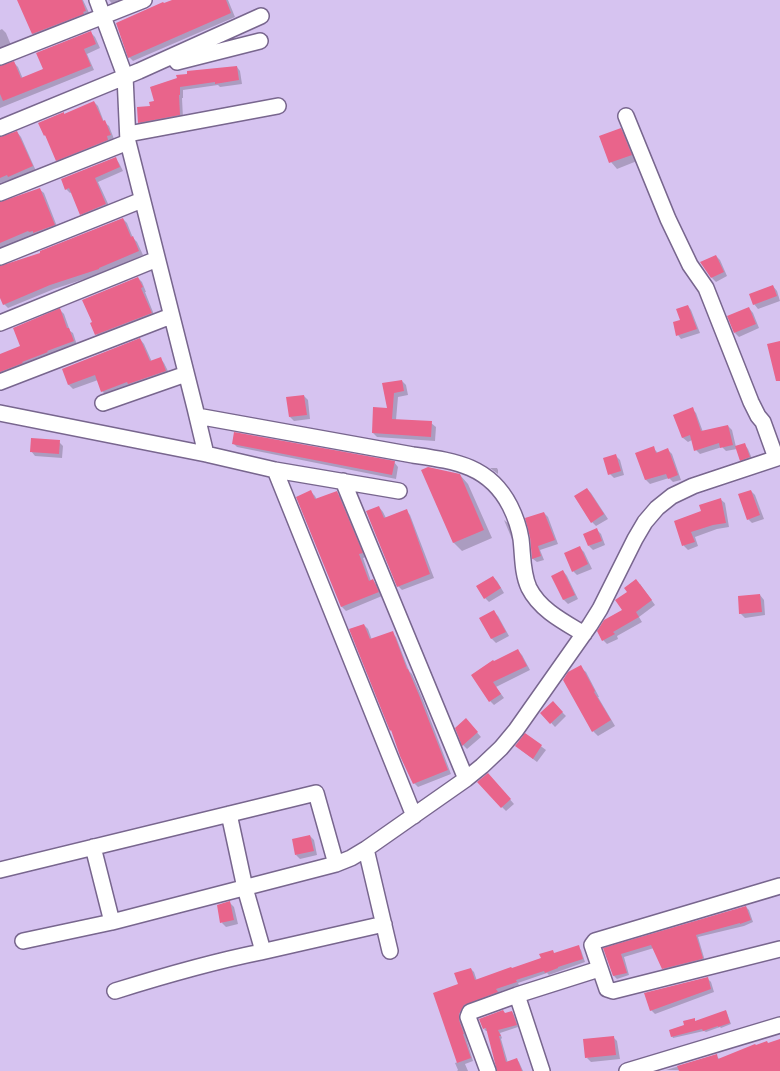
<!DOCTYPE html>
<html>
<head>
<meta charset="utf-8">
<style>
  body { margin:0 }
  canvas { display:block; background:#d6c3f0 }
</style>
</head>
<body>
<canvas width="780" height="1071"></canvas>
<script>
const ctx = document.querySelector('canvas').getContext('2d');
ctx.lineJoin = 'round';
function fillPath(path, color) { ctx.fillStyle = color; ctx.fill(path, 'evenodd'); }
function strokePath(path, color, width, dash) { ctx.strokeStyle = color; ctx.lineWidth = width; ctx.lineCap = dash ? 'butt' : 'round'; ctx.setLineDash(dash || []); ctx.stroke(path); }
fillPath(new Path2D(`
  M 18,0 L 83,0 L 90,15 L 37,38 L 33,34 Z
  M 109,0 L 128,0 L 114,6 Z
  M 175,0 L 228,0 L 235,17 L 133,61 L 129,57 Z
  M 2,29 L 6,33 L 11,45 L 0,50 L 0,30 Z
  M 91,33 L 95,37 L 100,48 L 87,54 L 94,70 L 0,108 L 0,68 L 14,63 L 18,67 L 23,79 L 44,69 Z
  M 237,67 L 240,71 L 242,84 L 220,87 L 218,85 L 183,90 L 183,98 L 182,98 L 183,118 L 143,126 L 139,122 L 156,102 L 151,87 Z
  M 94,102 L 98,106 L 104,122 L 109,126 L 114,139 L 110,141 L 111,144 L 61,164 L 57,160 L 48,138 L 45,135 L 64,113 L 65,115 Z
  M 620,129 L 627,136 L 637,161 L 617,169 L 611,162 L 601,137 Z
  M 17,132 L 21,137 L 36,171 L 13,180 L 12,179 L 0,183 L 0,138 Z
  M 115,158 L 119,163 L 123,171 L 98,182 L 110,208 L 86,218 L 81,214 L 72,192 L 70,193 L 66,189 Z
  M 39,189 L 44,193 L 58,229 L 34,236 L 33,235 L 0,248 L 0,204 Z
  M 123,219 L 127,223 L 133,238 L 137,242 L 143,255 L 103,273 L 54,289 L 8,308 L 4,304 L 0,293 L 0,267 L 42,254 Z
  M 716,256 L 720,260 L 727,276 L 716,282 L 712,278 Z
  M 138,278 L 142,282 L 146,292 L 145,292 L 155,317 L 100,339 L 96,335 Z
  M 773,286 L 777,291 L 780,301 L 758,309 L 754,304 Z
  M 688,306 L 691,310 L 700,333 L 681,339 L 678,335 L 682,321 Z
  M 749,308 L 753,313 L 759,328 L 739,337 L 735,333 Z
  M 60,310 L 64,314 L 70,331 L 73,333 L 77,345 L 6,375 L 4,372 L 0,374 L 0,355 L 22,347 Z
  M 140,339 L 144,344 L 152,362 L 160,358 L 164,363 L 170,375 L 106,395 L 102,391 L 98,380 L 73,389 L 69,385 L 63,370 Z
  M 402,381 L 406,385 L 408,395 L 398,397 L 396,420 L 431,423 L 436,427 L 435,441 L 377,437 L 373,433 L 389,409 L 384,384 Z
  M 304,396 L 308,400 L 310,419 L 294,421 L 290,417 Z
  M 692,409 L 696,413 L 703,432 L 728,426 L 732,430 L 736,447 L 744,444 L 748,449 L 753,461 L 745,464 L 741,460 L 737,449 L 726,451 L 722,447 L 700,454 L 696,450 L 692,440 L 688,442 L 683,438 L 675,416 Z
  M 59,442 L 63,446 L 62,458 L 35,456 L 31,451 Z
  M 233,443 L 394,462 L 398,467 L 396,479 L 237,447 Z
  M 653,448 L 658,453 L 668,450 L 672,454 L 681,480 L 673,482 L 669,478 L 650,484 L 646,480 L 637,453 Z
  M 616,456 L 620,460 L 624,475 L 614,478 L 610,474 Z
  M 490,468 L 497,468 L 498,470 L 498,474 Z
  M 423,470 L 460,475 L 468,484 L 492,538 L 462,551 L 454,543 Z
  M 587,489 L 591,493 L 608,519 L 596,526 L 592,522 Z
  M 751,491 L 755,495 L 764,519 L 752,523 L 748,519 Z
  M 311,492 L 315,496 L 317,500 L 337,493 L 341,497 L 366,557 L 363,558 L 371,581 L 373,581 L 377,585 L 382,596 L 346,611 L 342,607 L 297,497 Z
  M 720,499 L 725,503 L 729,527 L 717,529 L 695,537 L 698,546 L 688,550 L 684,546 L 675,522 L 702,512 Z
  M 379,507 L 383,512 L 386,518 L 406,510 L 410,515 L 434,578 L 402,590 L 398,586 Z
  M 544,513 L 548,517 L 558,544 L 540,550 L 544,560 L 537,562 L 533,559 L 531,537 Z
  M 504,520 L 509,524 L 514,540 L 512,539 Z
  M 597,530 L 601,534 L 605,545 L 593,550 L 589,546 Z
  M 580,548 L 584,552 L 592,569 L 577,575 L 573,571 Z
  M 563,571 L 567,576 L 578,599 L 568,604 L 564,600 L 553,576 Z
  M 493,577 L 497,581 L 504,593 L 489,602 L 485,598 Z
  M 640,584 L 655,605 L 639,617 L 642,622 L 617,636 L 618,639 L 607,644 L 603,640 L 624,611 Z
  M 760,595 L 764,600 L 765,615 L 745,618 L 740,613 Z
  M 493,611 L 498,616 L 509,636 L 496,643 L 492,639 L 481,618 Z
  M 364,625 L 368,629 L 372,640 L 392,633 L 396,637 L 409,671 L 412,674 L 423,700 L 451,774 L 418,787 L 414,783 Z
  M 518,651 L 522,655 L 530,670 L 496,687 L 504,698 L 494,705 L 490,701 L 473,676 Z
  M 580,667 L 586,672 L 599,697 L 598,697 L 615,726 L 598,736 L 593,731 Z
  M 553,703 L 566,716 L 555,727 L 542,713 Z
  M 466,720 L 481,737 L 467,749 L 463,745 L 457,729 Z
  M 526,735 L 546,750 L 537,762 L 521,750 Z
  M 492,779 L 514,804 L 506,811 L 502,807 Z
  M 310,836 L 314,840 L 317,855 L 300,859 L 296,855 Z
  M 230,903 L 234,907 L 238,924 L 226,927 L 222,923 Z
  M 746,907 L 749,910 L 753,922 L 744,926 L 698,937 L 705,961 L 666,971 L 663,968 L 654,948 L 624,957 L 629,975 L 617,979 L 614,976 L 605,949 Z
  M 578,947 L 581,950 L 585,962 L 549,975 L 547,973 L 518,983 L 519,985 L 499,992 L 500,995 L 462,1018 L 462,1024 L 473,1061 L 465,1064 L 468,1071 L 457,1071 L 458,1070 L 455,1063 L 458,1062 L 460,985 L 471,969 L 474,972 L 477,981 Z
  M 707,978 L 711,982 L 714,992 L 655,1014 L 651,1010 Z
  M 726,1011 L 727,1013 L 731,1024 L 721,1028 L 720,1027 L 706,1032 L 704,1031 L 673,1038 L 672,1036 L 694,1020 L 696,1022 Z
  M 512,1012 L 514,1015 L 518,1027 L 500,1033 L 502,1038 L 501,1039 L 508,1063 L 517,1060 L 519,1062 L 523,1071 L 498,1071 L 488,1031 L 486,1031 L 484,1029 L 506,1014 Z
  M 613,1037 L 617,1041 L 620,1059 L 591,1062 L 587,1058 Z
  M 780,1040 L 780,1071 L 666,1070 L 716,1055 L 719,1059 Z`), '#0003');
fillPath(new Path2D(`
  M 17,0 L 82,0 L 86,11 L 83,12 L 84,14 L 32,34 Z
  M 172,0 L 226,0 L 231,13 L 128,58 L 116,23 L 163,2 L 164,3 Z
  M 91,31 L 96,44 L 84,49 L 91,66 L 3,101 L 0,94 L 0,66 L 14,61 L 21,78 L 43,69 L 36,53 Z
  M 237,66 L 239,80 L 215,84 L 215,82 L 180,87 L 180,95 L 179,95 L 180,115 L 138,123 L 137,107 L 150,106 L 149,102 L 154,101 L 150,87 L 177,78 L 176,75 L 187,74 L 187,71 Z
  M 94,101 L 103,121 L 105,120 L 111,135 L 107,136 L 108,140 L 56,161 L 45,135 L 44,136 L 38,123 L 64,112 L 64,114 Z
  M 621,128 L 632,155 L 609,163 L 599,136 Z
  M 17,131 L 33,166 L 8,177 L 7,175 L 0,178 L 0,137 Z
  M 116,157 L 120,167 L 95,178 L 106,204 L 80,215 L 69,188 L 65,190 L 61,179 Z
  M 40,188 L 55,225 L 33,233 L 33,231 L 29,232 L 28,231 L 0,243 L 0,202 Z
  M 123,218 L 131,237 L 133,236 L 139,251 L 99,268 L 99,269 L 50,285 L 3,305 L 0,298 L 0,266 L 40,253 L 40,251 Z
  M 716,255 L 724,272 L 711,278 L 700,262 Z
  M 138,277 L 143,287 L 141,288 L 152,313 L 95,335 L 90,323 L 92,322 L 82,300 Z
  M 773,285 L 777,296 L 753,305 L 749,294 Z
  M 688,305 L 697,329 L 676,336 L 673,322 L 680,320 L 676,309 Z
  M 749,307 L 756,324 L 734,333 L 727,316 Z
  M 60,308 L 67,328 L 69,328 L 74,341 L 47,351 L 48,352 L 22,362 L 23,363 L 0,372 L 0,354 L 20,346 L 13,328 Z
  M 140,338 L 150,361 L 161,357 L 166,371 L 128,384 L 127,382 L 101,392 L 95,375 L 68,385 L 62,369 Z
  M 780,341 L 780,381 L 776,381 L 767,344 Z
  M 402,380 L 404,391 L 394,393 L 392,419 L 432,421 L 431,437 L 372,433 L 373,407 L 387,408 L 382,383 Z
  M 304,395 L 307,415 L 289,417 L 286,397 Z
  M 693,407 L 701,431 L 728,425 L 733,445 L 720,448 L 719,443 L 694,451 L 690,435 L 682,438 L 673,415 Z
  M 234,432 L 395,461 L 392,475 L 232,444 Z
  M 31,438 L 60,440 L 59,454 L 30,452 Z
  M 745,443 L 750,457 L 740,461 L 735,446 Z
  M 654,446 L 656,453 L 668,448 L 678,475 L 668,479 L 666,474 L 645,480 L 635,453 Z
  M 616,454 L 621,471 L 608,475 L 603,458 Z
  M 428,467 L 460,474 L 484,530 L 453,543 L 421,470 Z
  M 587,488 L 604,514 L 591,523 L 574,496 Z
  M 311,490 L 315,499 L 337,491 L 363,553 L 359,554 L 369,581 L 373,579 L 379,592 L 341,607 L 296,497 Z
  M 751,490 L 760,515 L 747,520 L 738,494 Z
  M 721,498 L 726,523 L 713,525 L 691,532 L 695,542 L 682,546 L 674,521 L 701,511 L 699,505 Z
  M 379,506 L 384,518 L 407,509 L 430,574 L 397,587 L 366,511 Z
  M 544,512 L 555,540 L 538,546 L 541,556 L 532,559 L 530,537 L 525,518 Z
  M 597,528 L 602,541 L 588,546 L 583,534 Z
  M 580,546 L 588,564 L 572,572 L 564,553 Z
  M 563,570 L 575,595 L 563,600 L 551,576 Z
  M 493,576 L 501,588 L 484,599 L 476,586 Z
  M 636,579 L 652,600 L 636,612 L 639,617 L 613,632 L 615,634 L 602,641 L 597,631 L 604,620 L 622,610 L 615,600 L 627,592 L 624,588 Z
  M 760,594 L 762,612 L 739,614 L 738,596 Z
  M 494,610 L 506,632 L 491,639 L 479,618 Z
  M 364,624 L 370,639 L 393,631 L 407,669 L 408,669 L 419,695 L 448,770 L 413,784 L 400,756 L 391,730 L 390,731 L 349,629 Z
  M 518,649 L 527,666 L 493,682 L 501,694 L 489,702 L 471,675 L 493,660 L 494,661 Z
  M 581,665 L 595,691 L 594,692 L 611,720 L 592,732 L 563,680 L 568,672 Z
  M 553,701 L 563,712 L 550,724 L 540,713 Z
  M 466,718 L 478,732 L 462,746 L 455,728 Z
  M 525,733 L 542,745 L 533,759 L 515,746 Z
  M 488,773 L 511,799 L 501,808 L 477,782 Z
  M 310,835 L 314,851 L 295,855 L 292,839 Z
  M 230,901 L 234,920 L 220,923 L 217,905 Z
  M 746,906 L 751,920 L 740,924 L 740,923 L 696,935 L 703,958 L 702,959 L 662,969 L 651,945 L 621,954 L 627,973 L 613,976 L 603,948 Z
  M 579,945 L 583,959 L 558,967 L 558,968 L 545,973 L 544,971 L 516,980 L 517,982 L 496,989 L 498,992 L 464,1005 L 459,1014 L 459,1020 L 464,1034 L 463,1034 L 471,1058 L 457,1063 L 433,993 L 458,984 L 454,973 L 471,968 L 475,980 L 511,967 L 512,968 L 541,958 L 539,954 L 553,950 L 554,953 Z
  M 708,977 L 711,989 L 650,1011 L 644,993 Z
  M 503,1010 L 505,1013 L 512,1011 L 517,1025 L 498,1030 L 501,1036 L 499,1036 L 506,1062 L 517,1058 L 522,1071 L 497,1071 L 486,1028 L 483,1029 L 479,1019 Z
  M 726,1010 L 730,1023 L 718,1027 L 718,1026 L 703,1031 L 702,1029 L 671,1037 L 669,1030 L 684,1025 L 683,1021 L 695,1018 L 695,1021 Z
  M 614,1036 L 616,1055 L 585,1058 L 583,1039 Z
  M 780,1039 L 780,1071 L 679,1071 L 677,1066 L 717,1054 L 718,1059 L 755,1044 L 756,1045 L 767,1041 L 768,1043 Z`), '#e9648b');
const minor = new Path2D(`
  M 97,0 L 125,76 L 128,142 L 195,408 L 206,454
  M 0,57 L 144,0
  M 177,62 L 260,41
  M 626,116 L 668,219 L 690,265 L 706,288 L 751,402 L 758,416 L 763,422 L 776,458
  M 0,128 L 139,71 L 261,16
  M 128,134 L 278,106
  M 0,193 L 128,142
  M 0,257 L 142,200
  M 0,323 L 157,259
  M 0,382 L 171,316
  M 103,403 L 186,374
  M 0,413 L 206,454 L 275,470 L 399,491
  M 197,416 L 413,455 C 454,461 489,465 510,506 C 515,516 519,527 521,539 C 523,555 522,573 529,588 C 540,610 564,622 584,634
  M 275,470 L 414,816
  M 343,481 L 466,779
  M 93,847 L 112,922
  M 366,849 L 390,951
  M 0,870 L 316,793 L 336,864
  M 780,886 L 595,941 L 592,945 L 607,989 L 613,991 L 780,949
  M 23,941 L 112,922 L 336,864 L 351,858 L 366,849 L 466,779 L 482,766 L 501,748 L 516,730 L 590,625 L 600,609 L 635,539 L 645,522 L 657,508 L 672,496 L 693,486 L 780,457
  M 261,952 L 384,924
  M 115,991 C 163,976 211,962 261,952 L 261,944 L 245,888 L 229,814
  M 517,995 L 542,1071
  M 488,1071 L 468,1017 L 470,1012 L 517,995 L 599,969
  M 627,1071 L 780,1025`);
strokePath(minor, '#78668e', 18);
strokePath(minor, '#fff', 15);
</script>
</body>
</html>
